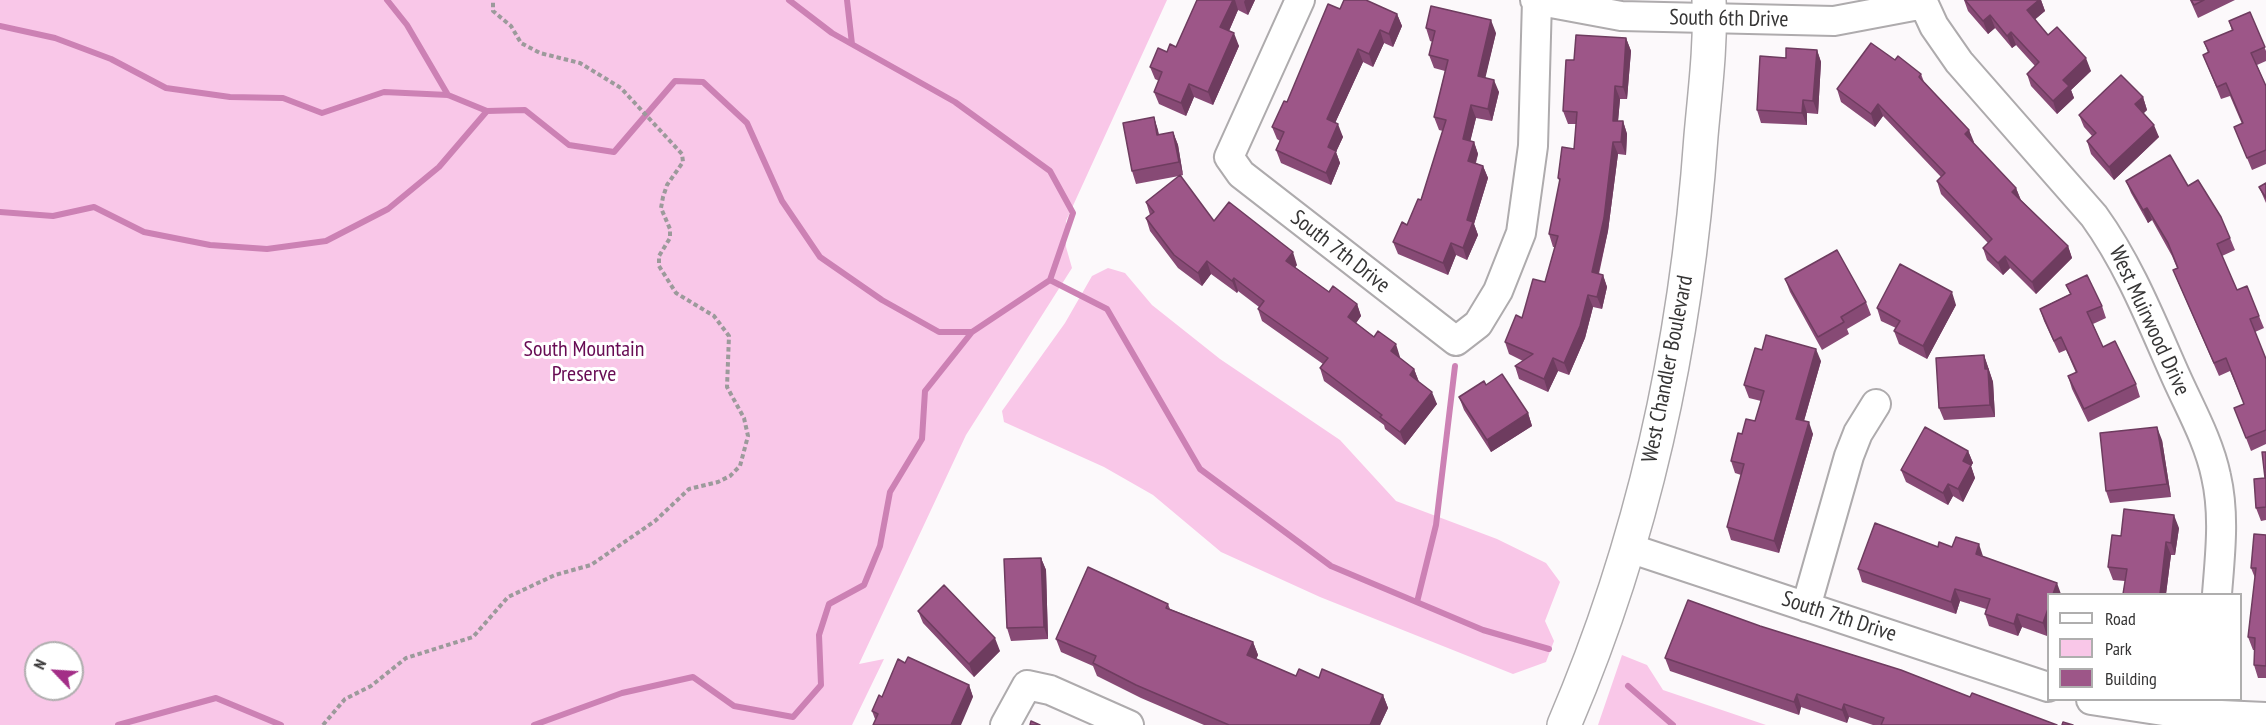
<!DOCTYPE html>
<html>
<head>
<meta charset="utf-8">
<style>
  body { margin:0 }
  #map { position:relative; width:2266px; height:725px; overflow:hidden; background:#fcf9fb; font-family:"PT Sans Narrow",sans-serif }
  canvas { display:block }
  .legend { position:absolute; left:2047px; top:593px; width:195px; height:108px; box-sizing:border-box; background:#fff; border:2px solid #afaeae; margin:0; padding:8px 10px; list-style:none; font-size:18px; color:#363535 }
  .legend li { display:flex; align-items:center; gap:12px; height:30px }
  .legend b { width:30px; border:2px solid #afaeae }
  .north { position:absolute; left:24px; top:641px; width:60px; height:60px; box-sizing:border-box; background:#fff; border:2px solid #afaeae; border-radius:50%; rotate:295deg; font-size:16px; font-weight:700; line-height:24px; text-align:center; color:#363535 }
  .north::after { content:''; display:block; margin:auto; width:21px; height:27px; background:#a32e87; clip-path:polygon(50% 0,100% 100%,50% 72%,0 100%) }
</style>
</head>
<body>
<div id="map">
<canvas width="2266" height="725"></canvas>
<ul class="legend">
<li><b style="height:8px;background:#fff"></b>Road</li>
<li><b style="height:16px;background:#f9c7e8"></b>Park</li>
<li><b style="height:16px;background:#9d5688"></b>Building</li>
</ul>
<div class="north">N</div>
</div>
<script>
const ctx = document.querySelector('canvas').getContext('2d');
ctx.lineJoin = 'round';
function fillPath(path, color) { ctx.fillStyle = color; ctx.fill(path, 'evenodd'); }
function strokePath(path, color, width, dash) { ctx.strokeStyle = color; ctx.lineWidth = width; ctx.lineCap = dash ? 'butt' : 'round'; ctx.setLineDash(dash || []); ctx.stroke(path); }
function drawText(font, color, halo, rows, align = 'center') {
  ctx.font = font + ' "PT Sans Narrow",sans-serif'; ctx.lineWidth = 6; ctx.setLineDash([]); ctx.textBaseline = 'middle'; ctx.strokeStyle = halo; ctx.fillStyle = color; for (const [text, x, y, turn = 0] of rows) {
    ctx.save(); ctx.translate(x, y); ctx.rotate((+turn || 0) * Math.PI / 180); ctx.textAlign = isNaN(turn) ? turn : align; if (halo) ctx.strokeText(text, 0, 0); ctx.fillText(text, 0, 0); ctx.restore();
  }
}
fillPath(new Path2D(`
  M 0,0 L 1167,0 L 1066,221 L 1066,247 L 1072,268 L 966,435 L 859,664 L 884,659 L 852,725 L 0,725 ZM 36,653 L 72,653 L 72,689 L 36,689 Z
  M 1108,268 L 1125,273 L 1152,305 L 1220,359 L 1340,440 L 1396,501 L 1497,539 L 1546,563 L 1560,582 L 1545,621 L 1554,641 L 1546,662 L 1513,674 L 1320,597 L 1221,552 L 1153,495 L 1104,467 L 1004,422 L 1002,411 L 1065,323 L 1092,276 Z
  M 1622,655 L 1647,665 L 1663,690 L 1766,725 L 1598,725 Z`), '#f9c7e8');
strokePath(new Path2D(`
  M 387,0 L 407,25 L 448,95
  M 789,0 L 832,33 L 955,102 L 1050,171 L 1073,213 L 1050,280 L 1107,309 L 1200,469 L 1331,566 L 1483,630 L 1549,649
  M 847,0 L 852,44
  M 0,26 L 55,38 L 111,59 L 166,88 L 230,97 L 283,98 L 322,113 L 384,92 L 448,95 L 487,111
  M 0,212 L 53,216 L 94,207 L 144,232 L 210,245 L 267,249 L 326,241 L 388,209 L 439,167 L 487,111 L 525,110 L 569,145 L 614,152 L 675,81 L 703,82 L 747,123 L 782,201 L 820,257 L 882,300 L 939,332 L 972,332 L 1050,280
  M 1417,602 L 1436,525 L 1455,366
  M 1628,686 L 1673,725
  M 118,725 L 216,698 L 281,725
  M 534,725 L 622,693 L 693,677 L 734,706 L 793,717 L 821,685 L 819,635 L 829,604 L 864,585 L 880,546 L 890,492 L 922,439 L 925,391 L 972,332`), '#cc81b4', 6);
const minor = new Path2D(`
  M 1300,0 L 1229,157 L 1241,174 L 1456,341 L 1478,324 L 1498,291 L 1521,233 L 1533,146 L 1537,0
  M 1535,0 L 1621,16 L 1834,21 L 1924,4
  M 1922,0 L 1934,26 L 1959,62 L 2094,216 C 2130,266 2152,323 2177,379 C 2191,410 2209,442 2216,476 C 2225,515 2220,555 2217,594
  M 1629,548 L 2048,687
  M 1806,607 L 1849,456 L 1858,433 L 1876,404
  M 2091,700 L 2177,713 L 2266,717
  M 1005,725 L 1027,685 L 1050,690 L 1129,725`);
const major = new Path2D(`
  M 1564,725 C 1644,539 1687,337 1701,136 C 1705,91 1711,45 1709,0`);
strokePath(minor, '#aeabad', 32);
strokePath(major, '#aeabad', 36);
strokePath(new Path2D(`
  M 323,725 L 345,699 L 371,686 L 406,658 L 473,637 L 508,597 L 555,575 L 591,565 L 655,521 L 689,489 L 718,482 L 730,476 L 740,466 L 748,436 L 744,418 L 727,387 L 729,336 L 714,316 L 676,293 L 659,266 L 659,256 L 670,238 L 670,229 L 661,208 L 663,197 L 667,185 L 683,162 L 682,154 L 621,88 L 580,63 L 540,53 L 521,43 L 511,26 L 493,11 L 493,0`), '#9c9a9b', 4, [4.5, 3]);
strokePath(minor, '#fff', 28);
strokePath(major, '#fff', 33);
fillPath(new Path2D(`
  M 1197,0 L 1255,0 L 1248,15 L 1238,10 L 1229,31 L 1239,46 L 1213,105 L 1194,97 L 1186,116 L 1159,104 L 1154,92 L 1159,81 L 1155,79 L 1150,67 L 1167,52 L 1176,47 Z
  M 1964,0 L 2041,0 L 2045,11 L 2035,19 L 2048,35 L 2091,71 L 2071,90 L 2074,98 L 2057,114 L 2031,86 L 2027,74 L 2035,66 L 2016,45 L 2012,48 L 1995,28 L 1988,34 L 1968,11 Z
  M 2190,0 L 2235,0 L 2198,18 Z
  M 1340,9 L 1397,14 L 1402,26 L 1393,47 L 1384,43 L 1373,67 L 1363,62 L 1335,123 L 1343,137 L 1336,152 L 1340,163 L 1331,185 L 1281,163 L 1276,150 L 1280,141 L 1277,139 L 1272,127 L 1287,102 Z
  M 2250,12 L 2266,51 L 2266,61 L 2257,65 L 2266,86 L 2266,164 L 2252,170 L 2234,127 L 2242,124 L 2230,96 L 2221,99 L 2203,55 L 2208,53 L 2204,42 L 2232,31 L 2229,21 Z
  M 1426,28 L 1496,33 L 1485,77 L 1499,92 L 1492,121 L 1476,118 L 1470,141 L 1474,142 L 1478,154 L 1476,163 L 1483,166 L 1488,178 L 1474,224 L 1478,235 L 1467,260 L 1456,255 L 1448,275 L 1398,254 L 1393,242 L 1407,225 L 1421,200 L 1443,131 L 1439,130 L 1434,117 L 1445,71 L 1434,68 L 1429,55 L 1433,42 L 1430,41 Z
  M 1626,38 L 1631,51 L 1627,99 L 1620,99 L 1618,121 L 1623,121 L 1627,134 L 1626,155 L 1618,154 L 1608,231 L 1599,274 L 1603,275 L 1607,287 L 1602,309 L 1593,307 L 1585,338 L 1569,375 L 1558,371 L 1548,392 L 1519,379 L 1515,366 L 1523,361 L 1509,354 L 1505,342 L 1522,318 L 1545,282 L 1555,247 L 1553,247 L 1549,234 L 1560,182 L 1558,178 L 1574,149 L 1576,124 L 1568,124 L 1563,111 L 1574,60 Z
  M 1817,50 L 1821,62 L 1818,114 L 1807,113 L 1807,125 L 1761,123 L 1757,110 L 1786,58 Z
  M 1895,60 L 1921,74 L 1924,82 L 1969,130 L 1973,143 L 2016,188 L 2021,200 L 2068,246 L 2072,258 L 2036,294 L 2010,268 L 2003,275 L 1987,260 L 1983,248 L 1988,243 L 1941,194 L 1937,181 L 1941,177 L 1883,116 L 1875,127 L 1841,102 L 1837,89 Z
  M 2143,97 L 2147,110 L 2143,113 L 2159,137 L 2114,180 L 2091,154 L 2087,141 L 2092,136 L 2084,127 L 2079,115 Z
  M 1154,117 L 1159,135 L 1173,132 L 1178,145 L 1183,175 L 1180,176 L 1214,221 L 1297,265 L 1295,267 L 1329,292 L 1357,304 L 1361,316 L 1356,323 L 1400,357 L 1400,358 L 1414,369 L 1419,382 L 1437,404 L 1405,445 L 1385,429 L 1384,425 L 1324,381 L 1320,368 L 1323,364 L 1262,321 L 1258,309 L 1259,307 L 1238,291 L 1237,293 L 1211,274 L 1202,286 L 1178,268 L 1150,231 L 1146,218 L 1150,215 L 1146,202 L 1179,176 L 1136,184 L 1132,171 Z
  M 2126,181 L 2188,186 L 2230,238 L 2235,250 L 2222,256 L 2237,290 L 2259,316 L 2264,328 L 2255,332 L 2266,359 L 2266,444 L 2251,451 L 2239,420 L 2244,404 L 2230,371 L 2219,376 L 2178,282 L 2173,270 L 2177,268 L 2172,256 L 2152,220 L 2148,223 L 2131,193 Z
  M 2266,183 L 2266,203 L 2259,187 Z
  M 1785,279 L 1866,302 L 1871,315 L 1847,329 L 1849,334 L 1822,350 L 1790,292 Z
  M 2066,285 L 2102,306 L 2106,318 L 2093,324 L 2103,347 L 2136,384 L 2140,397 L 2088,422 L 2072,389 L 2068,376 L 2076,373 L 2066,350 L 2059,353 L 2044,321 L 2040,309 L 2070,294 Z
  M 1956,305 L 1927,359 L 1899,344 L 1894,331 L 1896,328 L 1881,321 L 1877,308 Z
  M 1762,350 L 1821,361 L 1804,421 L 1813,434 L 1779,553 L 1731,540 L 1727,527 L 1741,475 L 1735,473 L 1731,461 L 1742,434 L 1755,421 L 1761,401 L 1749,398 L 1744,385 Z
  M 1984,355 L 1993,382 L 1995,417 L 1944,420 L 1939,408 Z
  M 1486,385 L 1528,413 L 1532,426 L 1491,452 L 1464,410 L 1459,397 Z
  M 2162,440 L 2171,497 L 2110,503 L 2106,491 Z
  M 1968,451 L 1973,463 L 1971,466 L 1975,478 L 1963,502 L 1953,496 L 1948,505 L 1906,482 L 1901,470 Z
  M 2266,452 L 2266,520 L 2261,521 L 2256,508 L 2265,478 Z
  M 2179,528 L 2175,555 L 2171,555 L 2166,594 L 2123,594 L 2125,581 L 2113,580 L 2108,567 Z
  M 2266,535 L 2266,678 L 2258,678 L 2254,665 L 2254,650 L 2253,650 L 2248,637 L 2255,578 L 2251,568 Z
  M 1938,547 L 1983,556 L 2049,594 L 2049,632 L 2047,636 L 2022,627 L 2018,636 L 1989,626 L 1985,614 L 1986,609 L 1960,601 L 1956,614 L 1862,582 L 1858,569 Z
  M 1041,558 L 1046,570 L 1048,639 L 1011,641 L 1007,628 Z
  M 1168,604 L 1170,609 L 1253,642 L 1258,655 L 1256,659 L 1296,676 L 1319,678 L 1383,695 L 1388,708 L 1380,725 L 1204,725 L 1141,698 L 1097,676 L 1093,666 L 1061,652 L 1056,639 Z
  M 918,611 L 1000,651 L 974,677 L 923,623 Z
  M 1760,626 L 1970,697 L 2057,725 L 1873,725 L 1849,717 L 1847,723 L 1801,707 L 1799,715 L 1670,671 L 1665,658 Z
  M 905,663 L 969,685 L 973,697 L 875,719 L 872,711 Z`), '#874a75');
fillPath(new Path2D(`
  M 1233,0 L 1235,0 L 1238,10 L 1225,40 L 1220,27 Z
  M 1245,0 L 1255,0 L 1248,15 L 1244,2 Z
  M 2039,0 L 2041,0 L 2045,11 L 2031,23 L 2027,10 Z
  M 1397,14 L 1402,26 L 1393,47 L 1389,34 Z
  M 1990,15 L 1995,28 L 1988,34 L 1983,21 Z
  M 1491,20 L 1496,33 L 1483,88 L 1478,76 Z
  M 1380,30 L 1384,43 L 1373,67 L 1369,54 Z
  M 2011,32 L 2016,45 L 2012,48 L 2007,36 Z
  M 1234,33 L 1239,46 L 1213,105 L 1208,92 Z
  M 1626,38 L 1631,51 L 1627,99 L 1623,87 Z
  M 1358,49 L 1363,62 L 1331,132 L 1327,119 Z
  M 1817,50 L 1821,62 L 1818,114 L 1813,101 Z
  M 2086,58 L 2091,71 L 2071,90 L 2074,98 L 2057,114 L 2053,101 L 2063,80 Z
  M 1494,80 L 1499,92 L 1492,121 L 1488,109 Z
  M 1189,84 L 1194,97 L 1186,116 L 1181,103 Z
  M 1615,86 L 1620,99 L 1617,133 L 1613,121 Z
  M 2143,97 L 2147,110 L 2140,117 L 2135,104 Z
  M 1803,100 L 1807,113 L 1807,125 L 1802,113 Z
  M 1878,104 L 1883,116 L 1875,127 L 1871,114 Z
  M 1471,105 L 1476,118 L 1468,151 L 1463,139 Z
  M 1154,117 L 1158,130 L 1161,148 L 1157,135 Z
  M 1623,121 L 1627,134 L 1626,155 L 1621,142 Z
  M 1338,124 L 1343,137 L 1336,152 L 1340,163 L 1331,185 L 1326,173 L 1328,147 Z
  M 2154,125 L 2159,137 L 2114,180 L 2109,167 Z
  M 1969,130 L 1974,142 L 1970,146 L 1965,134 Z
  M 1173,132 L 1178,145 L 1183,175 L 1179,162 Z
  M 1474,142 L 1478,154 L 1472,174 L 1468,161 Z
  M 1613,142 L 1618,154 L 1608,231 L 1596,284 L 1592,272 Z
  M 1483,166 L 1488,178 L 1474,224 L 1478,235 L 1467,260 L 1463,248 L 1467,220 Z
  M 2016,188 L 2021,201 L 2012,192 Z
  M 2147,208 L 2152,220 L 2148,223 L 2143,210 Z
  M 1451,243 L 1456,255 L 1448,275 L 1443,263 Z
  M 2068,246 L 2072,258 L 2036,294 L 2032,282 Z
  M 1293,252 L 1297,265 L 1291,273 L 1286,261 Z
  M 2005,256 L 2010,268 L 2003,275 L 1998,263 Z
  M 1207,261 L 1211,274 L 1202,286 L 1198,273 Z
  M 1603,275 L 1607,287 L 1602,309 L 1597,297 Z
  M 1234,278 L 1238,291 L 1237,293 L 1232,281 Z
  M 1952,292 L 1956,305 L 1927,359 L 1923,346 Z
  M 1588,295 L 1593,307 L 1585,338 L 1569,375 L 1564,363 Z
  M 1357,304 L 1361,316 L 1352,329 L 1348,317 Z
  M 1396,344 L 1400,357 L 1395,363 L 1391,351 Z
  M 1816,349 L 1821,361 L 1801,431 L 1796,419 Z
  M 1984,355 L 1993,382 L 1995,417 L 1990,405 L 1985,369 Z
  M 1553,358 L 1558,371 L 1548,392 L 1544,379 Z
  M 1414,369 L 1419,382 L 1410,375 Z
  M 1432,392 L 1437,404 L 1405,445 L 1400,432 Z
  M 1528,413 L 1532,426 L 1491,452 L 1487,440 Z
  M 1809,422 L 1813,434 L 1779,553 L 1774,541 Z
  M 2157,427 L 2162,440 L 2171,497 L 2167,484 Z
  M 1968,451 L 1973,463 L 1971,466 L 1975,478 L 1963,502 L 1958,489 L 1963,461 Z
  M 1948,484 L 1953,496 L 1948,505 L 1943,493 Z
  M 2174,515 L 2179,528 L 2175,555 L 2171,543 Z
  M 2166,542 L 2171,555 L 2166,594 L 2160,594 Z
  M 1979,544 L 1983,556 L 1976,554 Z
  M 1041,558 L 1046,570 L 1048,639 L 1044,627 Z
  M 2057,583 L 2061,594 L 2053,594 Z
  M 1955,589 L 1960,601 L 1956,614 L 1951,602 Z
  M 2049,606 L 2049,632 L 2047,636 L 2043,623 Z
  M 2017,614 L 2022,627 L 2018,636 L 2014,624 Z
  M 995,638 L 1000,651 L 974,677 L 969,664 Z
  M 1253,642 L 1258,655 L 1252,668 L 1247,655 Z
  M 969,685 L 973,697 L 961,725 L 951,725 Z
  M 1797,694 L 1801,707 L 1799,715 L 1794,702 Z
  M 1383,695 L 1388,708 L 1380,725 L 1370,725 Z
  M 1844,704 L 1849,717 L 1847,723 L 1842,710 Z`), '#6e3c5f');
const building = new Path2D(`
  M 1197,0 L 1233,0 L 1220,27 L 1234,33 L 1208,92 L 1189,84 L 1181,103 L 1154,92 L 1162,72 L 1150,67 L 1158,48 L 1167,52 L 1170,44 L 1176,47 Z
  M 1344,0 L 1366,0 L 1397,14 L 1389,34 L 1380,30 L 1369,54 L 1358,49 L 1327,119 L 1338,124 L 1328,147 L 1336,151 L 1326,173 L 1276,150 L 1284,132 L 1272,127 L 1284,101 L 1287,102 L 1328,4 L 1340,9 Z
  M 1965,0 L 2039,0 L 2027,10 L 2048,35 L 2057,27 L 2086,58 L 2063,80 L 2069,86 L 2053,101 L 2027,74 L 2039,62 L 2011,32 L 2007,36 L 1990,15 L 1983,21 Z
  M 2191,0 L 2204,0 L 2194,5 Z
  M 1431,6 L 1491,20 L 1478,76 L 1494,80 L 1488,109 L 1471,105 L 1463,139 L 1474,142 L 1468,161 L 1483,166 L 1467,220 L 1473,222 L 1463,248 L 1451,243 L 1443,263 L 1393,242 L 1402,222 L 1407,225 L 1418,199 L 1421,200 L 1446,120 L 1434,117 L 1448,60 L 1429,55 L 1435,31 L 1426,28 Z
  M 2250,12 L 2265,47 L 2251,53 L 2266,86 L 2266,150 L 2247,158 L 2234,127 L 2243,123 L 2226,83 L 2217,87 L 2203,55 L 2209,52 L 2204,42 L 2233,30 L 2229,21 Z
  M 1576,35 L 1626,38 L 1623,87 L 1615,86 L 1613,121 L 1623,121 L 1621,142 L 1613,142 L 1604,218 L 1592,272 L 1603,275 L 1597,297 L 1588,295 L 1580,326 L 1564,363 L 1553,358 L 1544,379 L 1515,366 L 1533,354 L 1505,342 L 1516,315 L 1522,318 L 1533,279 L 1545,282 L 1558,236 L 1549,234 L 1560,179 L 1558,178 L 1562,147 L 1574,149 L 1577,112 L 1563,111 L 1566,60 L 1574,60 Z
  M 1871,43 L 1895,60 L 1898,56 L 1921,74 L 1919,77 L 1969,130 L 1965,134 L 2016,188 L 2012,192 L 2068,246 L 2032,282 L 2005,256 L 1998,263 L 1983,248 L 1992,239 L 1937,181 L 1945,173 L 1878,104 L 1871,114 L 1837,89 Z
  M 1786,48 L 1817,50 L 1813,101 L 1803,100 L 1802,113 L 1757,110 L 1760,56 L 1786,58 Z
  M 2121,75 L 2143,97 L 2135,104 L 2154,125 L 2109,167 L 2087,141 L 2096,133 L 2079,115 Z
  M 1154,117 L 1157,135 L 1173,132 L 1179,162 L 1132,171 L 1123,123 Z
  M 2170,155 L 2188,186 L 2198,180 L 2221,217 L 2230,238 L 2217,244 L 2237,290 L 2247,286 L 2259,316 L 2250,319 L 2266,359 L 2266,430 L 2246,438 L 2234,408 L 2244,404 L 2226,358 L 2214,363 L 2173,270 L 2178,268 L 2168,243 L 2147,208 L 2143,210 L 2126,181 Z
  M 1180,175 L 1214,221 L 1229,202 L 1293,252 L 1286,261 L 1329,292 L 1333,286 L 1357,304 L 1348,317 L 1374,337 L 1378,331 L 1396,344 L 1391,351 L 1414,369 L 1410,375 L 1432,392 L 1400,432 L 1380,417 L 1382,415 L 1320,368 L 1328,358 L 1258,309 L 1264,301 L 1234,278 L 1232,281 L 1207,261 L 1198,273 L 1174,255 L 1146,218 L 1154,212 L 1146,202 Z
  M 2266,183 L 2266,198 L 2259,187 Z
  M 1837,250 L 1866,302 L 1841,317 L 1844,322 L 1818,337 L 1785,279 Z
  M 1900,264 L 1952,292 L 1923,346 L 1894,331 L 1900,321 L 1877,308 Z
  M 2087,275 L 2102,306 L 2087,312 L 2103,347 L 2115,341 L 2136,384 L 2084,409 L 2068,376 L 2077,372 L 2061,337 L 2054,341 L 2040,309 L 2071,294 L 2066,285 Z
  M 1766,335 L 1816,349 L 1796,419 L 1809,422 L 1774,541 L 1727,527 L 1744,464 L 1731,461 L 1738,433 L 1742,434 L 1746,419 L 1755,421 L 1764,391 L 1744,385 L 1755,348 L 1762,350 Z
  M 1984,355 L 1985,369 L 1988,369 L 1990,405 L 1939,408 L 1936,358 Z
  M 1502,374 L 1528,413 L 1487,440 L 1459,397 L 1484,381 L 1486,385 Z
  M 1925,427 L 1968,451 L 1963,461 L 1971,465 L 1958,489 L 1948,484 L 1943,493 L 1901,470 Z
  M 2157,427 L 2167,484 L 2106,491 L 2100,433 Z
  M 2262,452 L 2266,452 L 2266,507 L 2256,508 L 2254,479 L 2265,478 Z
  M 2124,509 L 2174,515 L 2171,543 L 2166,542 L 2160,594 L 2123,594 L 2127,569 L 2108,567 L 2112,535 L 2121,536 Z
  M 1875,523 L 1938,547 L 1939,542 L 1952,547 L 1956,537 L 1979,544 L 1976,554 L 2057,583 L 2053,594 L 2049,594 L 2049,606 L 2043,623 L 2017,614 L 2014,624 L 1985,614 L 1990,599 L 1955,589 L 1951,602 L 1858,569 Z
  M 2254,534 L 2266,535 L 2266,666 L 2254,665 L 2255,638 L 2248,637 L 2256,568 L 2251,568 Z
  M 1041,558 L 1044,627 L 1007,628 L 1004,559 Z
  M 1088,567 L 1168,604 L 1166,608 L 1253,642 L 1247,655 L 1296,676 L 1299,669 L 1319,678 L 1322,669 L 1383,695 L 1370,725 L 1229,725 L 1136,685 L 1093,663 L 1096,656 L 1056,639 Z
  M 944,585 L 995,638 L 969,664 L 918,611 Z
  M 1688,600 L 1760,626 L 1901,670 L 1970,697 L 1972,693 L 2057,725 L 1881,725 L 1884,718 L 1844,704 L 1842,710 L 1797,694 L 1794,702 L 1665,658 Z
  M 908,657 L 969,685 L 951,725 L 873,725 L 878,714 L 872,711 L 879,695 L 882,697 L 898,659 L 905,663 Z
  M 1031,721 L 1040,725 L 1030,725 Z
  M 2063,722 L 2073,725 L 2062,725 Z`);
fillPath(building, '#9d5688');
strokePath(building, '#6e3c5f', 1.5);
drawText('22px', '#363535', '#fff', [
  ["South 6th Drive",1729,19,1],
  ["South 7th Drive",1340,252,38],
  ["West Muirwood Drive",2149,321,65],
  ["West Chandler Boulevard",1668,369,-79],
  ["South 7th Drive",1839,617,18]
]);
drawText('22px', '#670b53', '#fff', [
  ["South Mountain",584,350],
  ["Preserve",584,375]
]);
</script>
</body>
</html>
